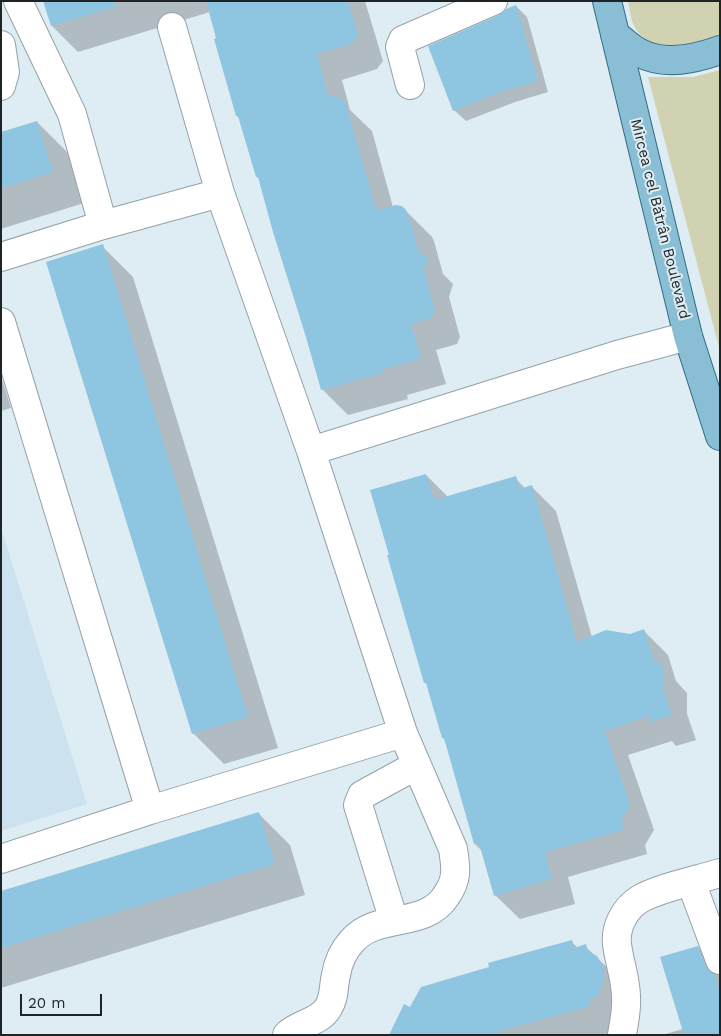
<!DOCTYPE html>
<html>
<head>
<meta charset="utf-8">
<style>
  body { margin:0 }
  #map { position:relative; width:721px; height:1036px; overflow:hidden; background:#deecf3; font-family:"Work Sans",sans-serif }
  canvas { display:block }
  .frame { position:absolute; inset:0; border:2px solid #1e2325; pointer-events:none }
  .scale { position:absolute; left:20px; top:994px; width:82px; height:22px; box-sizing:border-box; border:2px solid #1e2325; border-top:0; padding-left:6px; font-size:15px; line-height:18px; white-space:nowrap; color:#1e2325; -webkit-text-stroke:4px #deecf3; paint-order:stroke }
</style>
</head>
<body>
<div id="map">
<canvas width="721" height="1036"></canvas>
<div class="frame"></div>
<div class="scale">20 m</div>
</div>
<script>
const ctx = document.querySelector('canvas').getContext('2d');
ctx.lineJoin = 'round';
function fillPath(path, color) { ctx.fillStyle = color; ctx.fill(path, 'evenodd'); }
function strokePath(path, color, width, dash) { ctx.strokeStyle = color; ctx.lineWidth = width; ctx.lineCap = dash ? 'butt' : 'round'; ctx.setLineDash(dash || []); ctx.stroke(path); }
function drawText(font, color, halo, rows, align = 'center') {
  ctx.font = font + ' "Work Sans",sans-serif'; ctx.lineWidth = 4; ctx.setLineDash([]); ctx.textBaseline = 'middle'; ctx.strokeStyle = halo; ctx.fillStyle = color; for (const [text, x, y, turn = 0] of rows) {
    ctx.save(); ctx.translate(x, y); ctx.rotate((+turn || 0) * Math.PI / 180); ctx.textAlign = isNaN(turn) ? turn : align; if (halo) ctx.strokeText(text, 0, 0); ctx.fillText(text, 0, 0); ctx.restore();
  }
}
fillPath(new Path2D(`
  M 1,528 L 87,804 L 1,831 Z`), '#cce2ee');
fillPath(new Path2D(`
  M 628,1 L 720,1 L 720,34 C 697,46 656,56 637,31 C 631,23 630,11 628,1 Z
  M 720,70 L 720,351 L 648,77 L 693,77 Z`), '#d1d2b1');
fillPath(new Path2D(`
  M 45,1 L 365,1 L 383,61 L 377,69 L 342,80 L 350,110 L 372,131 L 393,207 L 405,210 L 432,237 L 434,241 L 443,274 L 453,284 L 449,297 L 460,337 L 457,344 L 436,350 L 446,384 L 407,395 L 408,399 L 348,415 L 322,389 L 260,180 L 257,177 L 240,119 L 237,116 L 210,12 L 78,52 L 52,26 Z
  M 516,6 L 527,17 L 548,92 L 515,102 L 466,121 L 454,110 L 500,16 Z
  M 37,122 L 68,153 L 84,203 L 1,229 L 1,134 Z
  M 102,246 L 133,277 L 278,748 L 224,764 L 193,733 Z
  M 1,376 L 11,408 L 1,411 Z
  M 426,475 L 448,497 L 515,478 L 526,489 L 532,487 L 556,511 L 592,637 L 630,635 L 644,631 L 668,655 L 676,681 L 687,693 L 687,714 L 696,740 L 676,746 L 672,741 L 628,755 L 654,830 L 645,845 L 647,854 L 568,877 L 575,904 L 520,919 L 495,895 L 482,851 L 475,844 L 446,741 L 443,738 Z
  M 259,814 L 290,845 L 305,895 L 1,988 L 1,892 Z
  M 571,941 L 578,948 L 585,946 L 630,990 L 621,1035 L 398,1035 L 411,1009 Z
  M 698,947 L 720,969 L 720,1035 L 662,1035 L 683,1029 Z`), '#0003');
fillPath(new Path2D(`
  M 43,1 L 114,1 L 115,7 L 51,26 Z
  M 206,1 L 348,1 L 358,35 L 351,44 L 317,54 L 328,96 L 339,97 L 346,104 L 376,210 L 396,205 L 402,206 L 406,210 L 408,214 L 419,253 L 428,257 L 424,270 L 435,310 L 431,318 L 411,324 L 421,359 L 382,369 L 383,373 L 321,390 L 306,337 L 273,232 L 258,177 L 256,177 L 238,116 L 236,116 L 214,39 L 216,38 Z
  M 516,5 L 538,81 L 503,91 L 453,111 L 428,46 L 499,15 L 506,9 Z
  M 37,121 L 53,172 L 1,188 L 1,132 Z
  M 103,244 L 248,717 L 192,734 L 46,262 Z
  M 426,474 L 434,500 L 516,476 L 520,489 L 532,485 L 577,642 L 606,630 L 630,634 L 644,629 L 654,660 L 658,661 L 663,668 L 663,689 L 672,715 L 651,722 L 649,716 L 605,731 L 630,805 L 621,820 L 624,830 L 545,852 L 552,879 L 494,896 L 479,843 L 474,844 L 444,738 L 442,738 L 426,683 L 424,683 L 387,555 L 389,555 L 370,490 Z
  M 259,812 L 275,864 L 1,948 L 1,891 Z
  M 572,940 L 574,948 L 586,944 L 588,951 L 597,956 L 604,968 L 604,980 L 597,997 L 588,1000 L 591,1006 L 485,1035 L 389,1035 L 404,1004 L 410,1007 L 421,987 L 489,967 L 488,963 Z
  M 698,946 L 706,966 L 710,972 L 714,974 L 720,994 L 720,1035 L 684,1035 L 660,957 Z`), '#8ec5e0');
const minor = new Path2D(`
  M 18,1 L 72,114 L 103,225 L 220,193 L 311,451 L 617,355 L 688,336
  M 172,27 L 220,193
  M 1,45 L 5,72 L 1,86
  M 410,85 L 400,47 L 403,40 L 493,1
  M 1,257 L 103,225
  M 1,322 L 150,810 L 1,859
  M 150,810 L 403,733
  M 691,882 L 720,960
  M 394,921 L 358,805 L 362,795 L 417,765
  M 287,1035 C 299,1023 319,1023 328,1008 C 335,997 333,987 336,975 C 338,962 343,951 352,941 C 377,912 425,929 446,896 C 458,879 456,868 453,849 L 403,733 L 311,451
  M 622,1035 C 624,1022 627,1010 626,997 C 626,979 619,962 617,944 C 615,927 625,908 640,899 C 659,888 697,880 720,873`);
const major = new Path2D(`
  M 607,1 L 688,336 L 720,436
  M 615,35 C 623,40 631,49 640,53 C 665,66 695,59 720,50`);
strokePath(minor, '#94a1a8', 30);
strokePath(major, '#316b85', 30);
strokePath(minor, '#fff', 28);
strokePath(major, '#89bed5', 28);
drawText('15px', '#1e2325', '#deecf3', [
  ["Mircea cel Bătrân Boulevard",660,219,76]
]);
</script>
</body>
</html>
